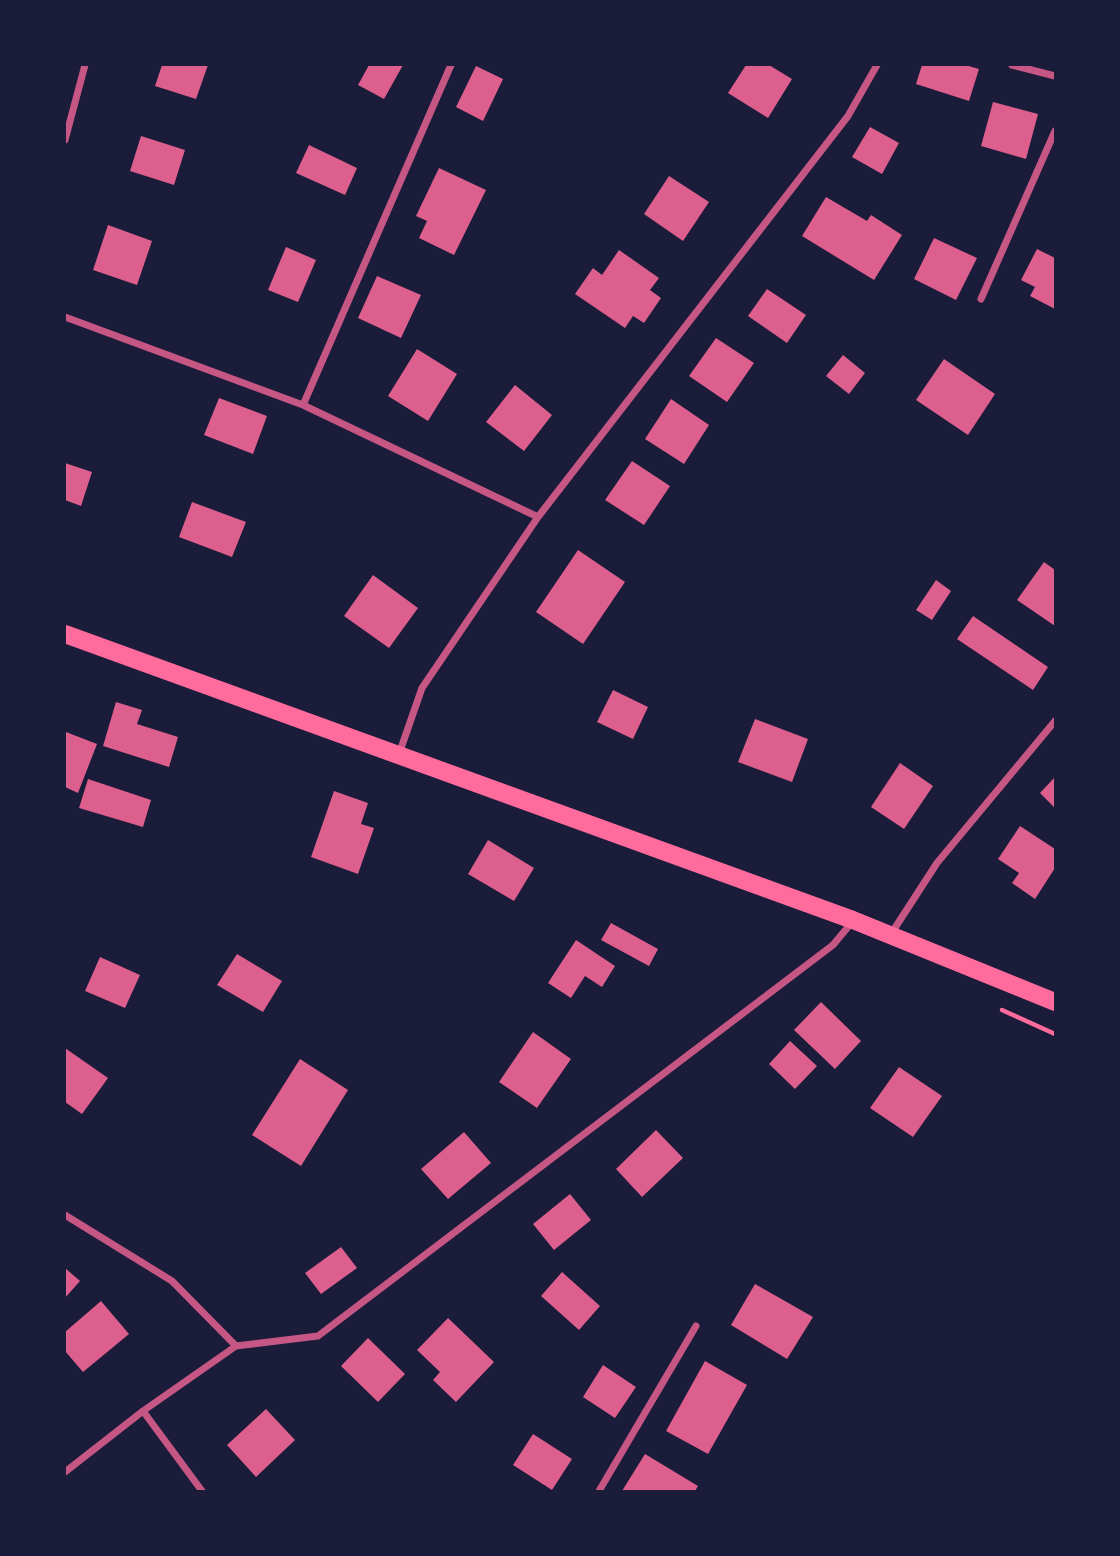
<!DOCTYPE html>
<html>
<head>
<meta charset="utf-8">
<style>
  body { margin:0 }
  #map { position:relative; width:1120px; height:1556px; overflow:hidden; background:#1b1b3a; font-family:"Fira Sans Condensed",sans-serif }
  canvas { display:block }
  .frame { position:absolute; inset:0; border:66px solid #1b1b3a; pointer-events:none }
</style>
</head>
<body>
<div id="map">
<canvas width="1120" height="1556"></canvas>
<div class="frame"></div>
</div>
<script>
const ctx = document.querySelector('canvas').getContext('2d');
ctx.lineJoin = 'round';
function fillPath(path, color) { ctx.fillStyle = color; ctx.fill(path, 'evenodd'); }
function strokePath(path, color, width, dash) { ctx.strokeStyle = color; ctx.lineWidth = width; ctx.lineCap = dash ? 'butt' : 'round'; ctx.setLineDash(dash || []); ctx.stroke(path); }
fillPath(new Path2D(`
  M 162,65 L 208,65 L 196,99 L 155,86 Z
  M 369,65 L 403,65 L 384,99 L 358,85 Z
  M 746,65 L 769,65 L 792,79 L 768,118 L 728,93 Z
  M 922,65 L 965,65 L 979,69 L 969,101 L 916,84 Z
  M 476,66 L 503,79 L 483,121 L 456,107 Z
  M 993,102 L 1038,114 L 1026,159 L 981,146 Z
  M 870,127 L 899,143 L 882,174 L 852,157 Z
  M 141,136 L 185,150 L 174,185 L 130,171 Z
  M 309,145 L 357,168 L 345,195 L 296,173 Z
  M 439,168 L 486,190 L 454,255 L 419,238 L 427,221 L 416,216 Z
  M 669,176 L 709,202 L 683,241 L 644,214 Z
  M 826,197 L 867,221 L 871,215 L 902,235 L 874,280 L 802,236 Z
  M 108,225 L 152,241 L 137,285 L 93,270 Z
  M 934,238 L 977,258 L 956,300 L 914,279 Z
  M 286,247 L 316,260 L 298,302 L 268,290 Z
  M 1037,249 L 1055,258 L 1055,309 L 1030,296 L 1035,287 L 1021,280 Z
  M 619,250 L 659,278 L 650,290 L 661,298 L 644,323 L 633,316 L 625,328 L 575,294 L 593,268 L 602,275 Z
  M 377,276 L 421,295 L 401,338 L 358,318 Z
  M 767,289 L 806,315 L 787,343 L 748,316 Z
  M 716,338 L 754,363 L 727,402 L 689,376 Z
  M 417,349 L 457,374 L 428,421 L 388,396 Z
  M 843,355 L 865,373 L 849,394 L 826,376 Z
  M 944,359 L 995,394 L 968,435 L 916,400 Z
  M 515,385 L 552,415 L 524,451 L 486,422 Z
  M 219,398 L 267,416 L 253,454 L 204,435 Z
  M 671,399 L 709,425 L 684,464 L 645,439 Z
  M 632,461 L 670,486 L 644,525 L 605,500 Z
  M 65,463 L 92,472 L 81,506 L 65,500 Z
  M 192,502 L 246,522 L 232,557 L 179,537 Z
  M 578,550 L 625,582 L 583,644 L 536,612 Z
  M 1044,562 L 1055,570 L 1055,626 L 1017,600 Z
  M 373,575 L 418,608 L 389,648 L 344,616 Z
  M 936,580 L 951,591 L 932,620 L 916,610 Z
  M 973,616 L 1048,667 L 1033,690 L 957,639 Z
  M 613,690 L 648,707 L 633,739 L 597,722 Z
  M 116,702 L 142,710 L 137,724 L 178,737 L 169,767 L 103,746 Z
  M 755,719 L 808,739 L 792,782 L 738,762 Z
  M 66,732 L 97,744 L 78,793 L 65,787 Z
  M 900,763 L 933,786 L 904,829 L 871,807 Z
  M 1055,777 L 1055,808 L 1040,793 Z
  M 88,779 L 151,800 L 143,827 L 79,808 Z
  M 334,791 L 368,803 L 361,824 L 374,828 L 358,874 L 311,857 Z
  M 1020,826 L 1055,849 L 1055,868 L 1035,899 L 1012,883 L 1019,873 L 998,859 Z
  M 488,840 L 534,868 L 514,901 L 468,874 Z
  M 611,923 L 658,949 L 649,966 L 601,940 Z
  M 576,940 L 615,966 L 602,987 L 585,976 L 571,998 L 548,983 Z
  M 237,954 L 282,981 L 263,1012 L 217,985 Z
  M 100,957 L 140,975 L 125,1008 L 85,991 Z
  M 821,1002 L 861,1041 L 835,1069 L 794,1030 Z
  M 533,1032 L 571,1059 L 537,1108 L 499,1082 Z
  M 790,1041 L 817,1066 L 795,1089 L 769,1064 Z
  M 65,1048 L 108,1078 L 82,1114 L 65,1102 Z
  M 300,1059 L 348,1090 L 301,1166 L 252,1135 Z
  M 899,1067 L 942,1096 L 913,1137 L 870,1108 Z
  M 656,1130 L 683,1158 L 642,1197 L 616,1169 Z
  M 464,1132 L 491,1163 L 448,1199 L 421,1169 Z
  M 570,1194 L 591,1220 L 554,1250 L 533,1224 Z
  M 341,1247 L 357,1268 L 321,1294 L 305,1273 Z
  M 65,1268 L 80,1281 L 65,1298 Z
  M 562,1272 L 600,1306 L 579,1330 L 541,1296 Z
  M 755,1284 L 813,1317 L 787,1359 L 731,1325 Z
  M 101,1301 L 129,1334 L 83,1372 L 65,1351 L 65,1332 Z
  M 448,1318 L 494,1362 L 456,1402 L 433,1380 L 440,1372 L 417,1350 Z
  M 368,1338 L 405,1374 L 378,1402 L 341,1366 Z
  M 705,1361 L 747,1385 L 708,1454 L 666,1431 Z
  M 603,1365 L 636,1387 L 615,1418 L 583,1397 Z
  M 266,1409 L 295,1440 L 256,1477 L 227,1445 Z
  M 533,1434 L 572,1459 L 552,1490 L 513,1465 Z
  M 645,1454 L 698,1486 L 695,1491 L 622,1491 Z`), '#dd5f8e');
strokePath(new Path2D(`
  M 1002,1010 L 1055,1034`), '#ff6b9d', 4.5);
strokePath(new Path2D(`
  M 1012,65 L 1055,76
  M 65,140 L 85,65
  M 981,299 L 1055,131
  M 65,317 L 303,405 L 538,517
  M 303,405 L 451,65
  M 399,754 L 422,688 L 538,517 L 848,116 L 877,65
  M 891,934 L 937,863 L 1055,721
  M 65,1215 L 172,1281 L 236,1346
  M 143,1411 L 202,1491
  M 65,1472 L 143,1411 L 236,1346 L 318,1336 L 833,945 L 853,921
  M 599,1491 L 696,1326`), '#c65784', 7);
strokePath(new Path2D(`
  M 65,634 L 853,920 L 1055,1002`), '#ff6b9d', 18);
</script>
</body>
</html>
